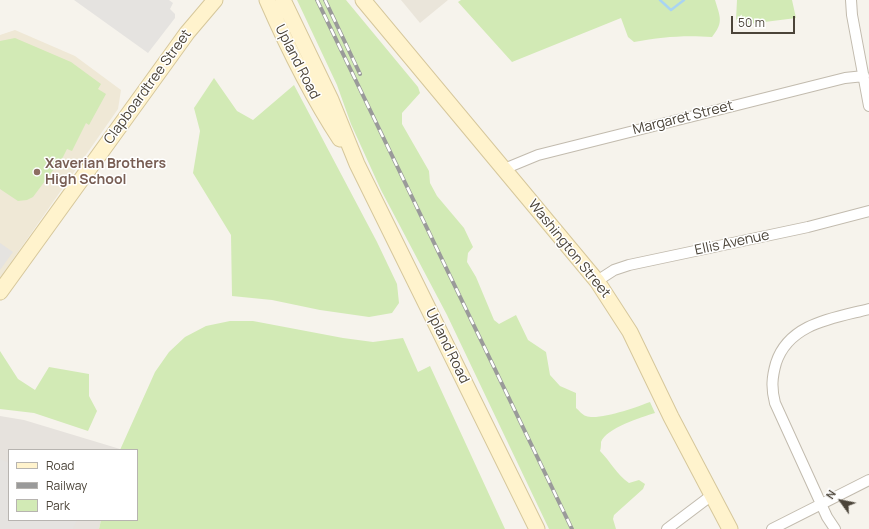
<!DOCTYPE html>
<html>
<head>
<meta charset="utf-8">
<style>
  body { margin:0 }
  #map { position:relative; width:869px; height:529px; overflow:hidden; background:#f6f3ec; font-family:Manrope,sans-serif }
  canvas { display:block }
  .legend { position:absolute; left:8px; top:449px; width:130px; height:72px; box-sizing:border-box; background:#fff; border:1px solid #b7b4b0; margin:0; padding:5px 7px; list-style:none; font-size:12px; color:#4b4439 }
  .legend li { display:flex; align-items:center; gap:8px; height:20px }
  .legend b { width:20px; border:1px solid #b7b4b0 }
  .north { position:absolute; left:821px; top:481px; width:40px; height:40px; -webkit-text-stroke:3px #fff; paint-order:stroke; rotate:303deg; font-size:11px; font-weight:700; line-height:16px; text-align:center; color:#4b4439 }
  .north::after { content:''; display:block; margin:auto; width:14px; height:18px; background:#4b4439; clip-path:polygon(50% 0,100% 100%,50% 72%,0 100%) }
  .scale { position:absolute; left:731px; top:16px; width:64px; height:18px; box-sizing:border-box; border:2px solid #4b4439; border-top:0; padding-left:5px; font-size:12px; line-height:14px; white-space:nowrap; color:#4b4439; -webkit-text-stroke:3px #fff; paint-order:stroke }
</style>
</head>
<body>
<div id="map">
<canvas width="869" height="529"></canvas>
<ul class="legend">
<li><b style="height:5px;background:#fff3cd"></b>Road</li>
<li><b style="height:5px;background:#9a9a9a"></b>Railway</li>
<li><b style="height:11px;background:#d2eab5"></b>Park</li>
</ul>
<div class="north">N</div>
<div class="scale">50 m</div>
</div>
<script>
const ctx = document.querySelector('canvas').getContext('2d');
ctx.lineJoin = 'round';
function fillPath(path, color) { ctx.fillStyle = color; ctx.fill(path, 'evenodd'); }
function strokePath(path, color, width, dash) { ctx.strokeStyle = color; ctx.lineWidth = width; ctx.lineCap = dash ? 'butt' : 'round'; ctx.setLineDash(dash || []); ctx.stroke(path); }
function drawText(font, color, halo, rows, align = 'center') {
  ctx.font = font + ' Manrope,sans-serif'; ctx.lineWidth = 3; ctx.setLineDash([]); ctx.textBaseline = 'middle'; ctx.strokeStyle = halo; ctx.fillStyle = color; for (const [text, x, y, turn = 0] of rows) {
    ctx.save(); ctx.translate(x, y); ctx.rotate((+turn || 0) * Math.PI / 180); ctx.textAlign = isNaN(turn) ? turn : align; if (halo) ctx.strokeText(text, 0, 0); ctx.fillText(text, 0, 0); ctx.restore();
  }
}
fillPath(new Path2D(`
  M 401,0 L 448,0 L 420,23 Z`), '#eae5da');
fillPath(new Path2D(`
  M 0,416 L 24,420 L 120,449 L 120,450 L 9,450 L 9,520 L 101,520 L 99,529 L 0,529 Z`), '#e6e2dd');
fillPath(new Path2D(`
  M 15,30 L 75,56 L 121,90 L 118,109 L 0,278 L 0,35 Z`), '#efe8d6');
fillPath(new Path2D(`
  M 297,0 L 346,0 L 418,87 L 420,93 L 402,113 L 402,124 L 429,171 L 430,183 L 437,196 L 464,228 L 473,247 L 468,253 L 467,262 L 476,277 L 494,320 L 499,324 L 516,315 L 528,340 L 546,352 L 550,375 L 560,386 L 576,393 L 576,408 C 579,410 582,415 586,416 C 598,421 637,407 650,402 L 655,413 C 642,417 606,428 601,442 C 601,445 601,448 600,451 C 610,461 617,475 629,483 L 639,480 L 645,484 L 643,489 L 614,515 L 613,519 L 616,529 L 549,529 L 447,315 L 381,190 L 351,124 L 337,85 Z
  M 461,0 L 715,0 C 720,17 724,22 712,37 C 683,35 662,37 634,42 L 628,37 L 621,18 L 512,62 L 458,2 Z
  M 737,0 L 792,0 L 796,18 L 741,25 L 736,20 Z
  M 15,38 L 71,62 L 101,84 L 98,89 L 106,94 L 89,125 L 86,123 L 72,151 L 67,149 L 63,157 L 33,197 L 27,200 L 18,201 L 0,189 L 0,41 Z
  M 214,78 L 237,111 L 253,120 L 294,85 L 377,242 L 397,284 L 399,303 L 392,313 L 369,317 L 320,310 L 272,300 L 232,296 L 231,235 L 193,173 L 200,131 L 194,108 Z
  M 230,321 L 253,321 L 343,338 L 373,342 L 403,338 L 418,372 L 430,366 L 505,529 L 99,529 L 101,520 L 137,520 L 137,450 L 120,450 L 155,372 L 169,352 L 185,337 L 206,326 Z
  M 0,351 L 18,379 L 35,390 L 49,367 L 89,374 L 89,396 L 97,411 L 88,431 L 34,413 L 0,409 Z`), '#d2eab5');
fillPath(new Path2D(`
  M 74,0 L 169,0 L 173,3 L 170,9 L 175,14 L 175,18 L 148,53 Z
  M 0,243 L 13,252 L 0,270 Z
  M 0,459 L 9,463 L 9,520 L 77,520 L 73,529 L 0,529 Z`), '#e5e3e0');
strokePath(new Path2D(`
  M 660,0 L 671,10 L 684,0`), '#a9d4f2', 2.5);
const street = new Path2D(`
  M 851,0 L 852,15 L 869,106
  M 504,169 L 538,155 L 845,78 L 864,76
  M 597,281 L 614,270 L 629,265 L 808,227 L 869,211
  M 667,529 L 712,495
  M 772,529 L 869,480
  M 835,529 L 827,517 L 775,403 C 771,388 772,377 776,363 C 789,323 834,318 869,309`);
const secondary = new Path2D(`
  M 267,0 C 288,48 311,95 340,139
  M 283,0 L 331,100 L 357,164 L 537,529
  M 363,0 L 597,281 L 630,332 L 671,417 L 730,529
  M 0,292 L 187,33 L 215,0`);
strokePath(street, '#c2bbae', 12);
strokePath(secondary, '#d6c79b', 17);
strokePath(street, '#fff', 10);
strokePath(secondary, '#fff3cd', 15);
const rail = new Path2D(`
  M 317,0 L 572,529
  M 325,0 L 360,74`);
strokePath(rail, '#9a9a9a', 4);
strokePath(rail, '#fff', 2.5, [8]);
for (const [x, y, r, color] of [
  [37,172,4,"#8d6e63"]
]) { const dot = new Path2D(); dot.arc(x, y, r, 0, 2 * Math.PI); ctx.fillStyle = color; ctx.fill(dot); strokePath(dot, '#fff', 1.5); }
drawText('14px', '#4b4439', '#fff', [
  ["Upland Road",297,62,63],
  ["Clapboardtree Street",148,87,-54],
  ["Margaret Street",683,118,-14],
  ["Ellis Avenue",732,243,-12],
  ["Washington Street",569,249,51],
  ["Upland Road",447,346,64]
]);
drawText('bold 14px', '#785e54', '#fff', [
  ["Xaverian Brothers",45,164],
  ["High School",45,180]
], 'left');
</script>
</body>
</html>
